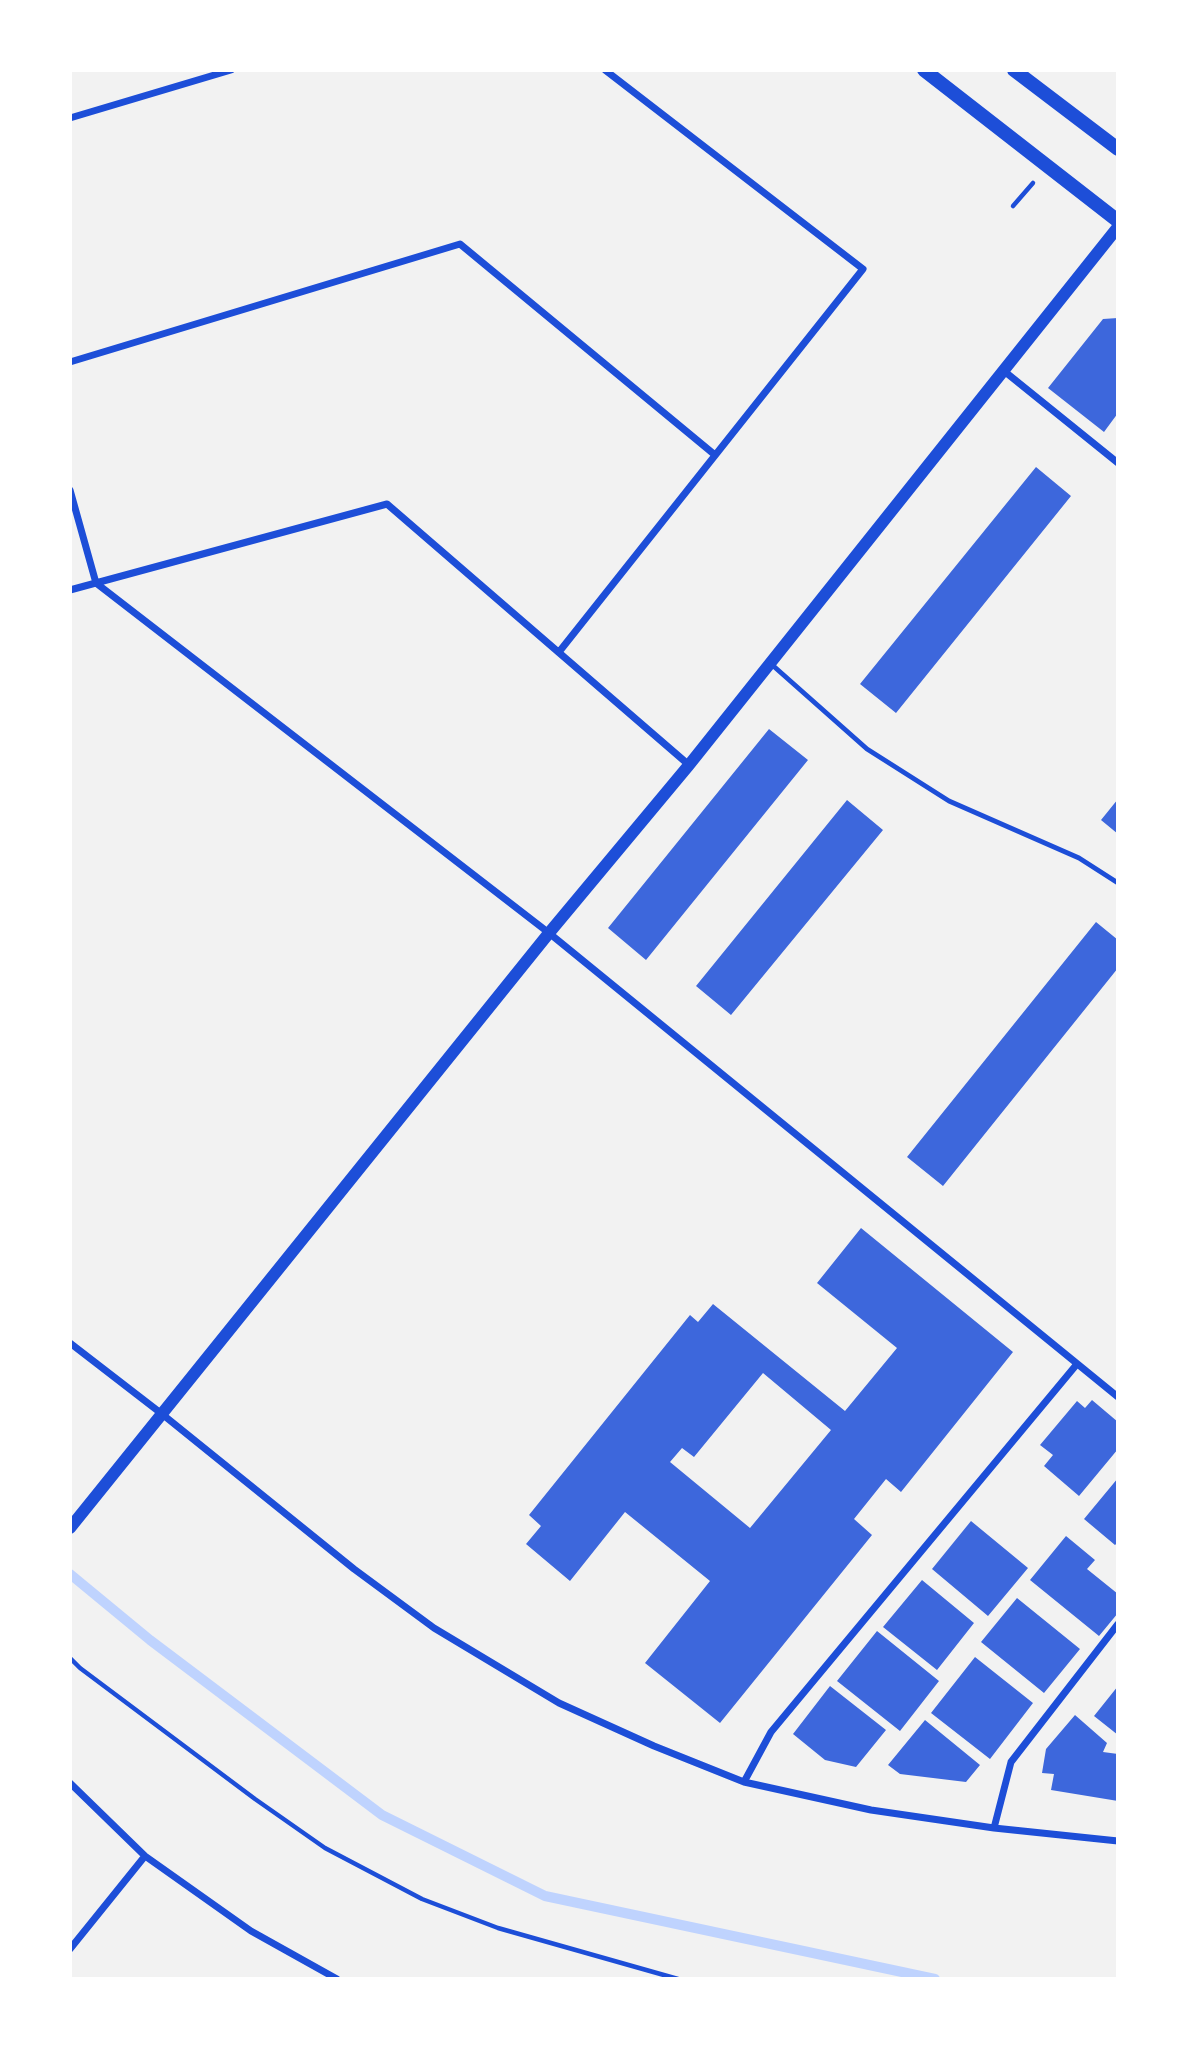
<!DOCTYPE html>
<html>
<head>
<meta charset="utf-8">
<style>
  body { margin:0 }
  #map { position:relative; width:1188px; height:2049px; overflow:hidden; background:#f2f2f2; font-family:Signika,sans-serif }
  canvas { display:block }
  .frame { position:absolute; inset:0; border:72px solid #fff; pointer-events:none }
</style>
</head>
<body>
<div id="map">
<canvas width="1188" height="2049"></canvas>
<div class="frame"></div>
</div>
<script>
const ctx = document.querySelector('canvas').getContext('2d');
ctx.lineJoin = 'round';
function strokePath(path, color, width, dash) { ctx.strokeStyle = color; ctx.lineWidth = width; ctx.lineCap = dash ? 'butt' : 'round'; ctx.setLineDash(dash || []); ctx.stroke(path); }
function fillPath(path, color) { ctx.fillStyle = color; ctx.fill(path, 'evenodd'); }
strokePath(new Path2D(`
  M 70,1574 L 150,1640 L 382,1815 L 545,1896 L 935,1979`), '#bfd3fe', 10);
fillPath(new Path2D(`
  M 1118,318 L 1118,413 L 1104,432 L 1048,388 L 1103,319 Z
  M 1036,467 L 1071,496 L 896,713 L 860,684 Z
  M 769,729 L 808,760 L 646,960 L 608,928 Z
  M 1118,799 L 1118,834 L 1101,820 Z
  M 847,800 L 883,830 L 731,1015 L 696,986 Z
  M 1096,922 L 1118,940 L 1118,968 L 943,1186 L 907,1157 Z
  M 861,1228 L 1013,1352 L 901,1492 L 886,1479 L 854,1519 L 872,1535 L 720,1723 L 645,1663 L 710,1581 L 625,1512 L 570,1581 L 526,1544 L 541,1526 L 529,1515 L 690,1315 L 698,1322 L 713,1304 L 845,1411 L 897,1348 L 817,1283 ZM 763,1373 L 831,1430 L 750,1528 L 670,1462 L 682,1448 L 694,1457 Z
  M 1092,1400 L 1118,1422 L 1118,1449 L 1079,1496 L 1044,1466 L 1053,1455 L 1040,1445 L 1077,1401 L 1085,1408 Z
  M 1118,1478 L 1118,1542 L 1115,1545 L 1084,1519 Z
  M 971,1521 L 1028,1568 L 988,1616 L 932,1569 Z
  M 1066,1536 L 1095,1560 L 1087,1569 L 1118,1594 L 1118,1613 L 1099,1636 L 1030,1580 Z
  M 922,1580 L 974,1623 L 937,1670 L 883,1627 Z
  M 1017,1598 L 1080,1649 L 1044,1693 L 981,1642 Z
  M 877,1631 L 939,1681 L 900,1731 L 837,1681 Z
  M 975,1657 L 1033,1703 L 990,1759 L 931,1713 Z
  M 830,1686 L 886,1730 L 856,1767 L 825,1760 L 793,1734 Z
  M 1118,1686 L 1118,1735 L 1094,1716 Z
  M 1075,1715 L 1107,1743 L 1103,1752 L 1118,1754 L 1118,1801 L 1051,1790 L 1054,1774 L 1042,1773 L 1046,1749 Z
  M 925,1720 L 980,1765 L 966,1782 L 900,1774 L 888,1765 Z`), '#3d67dc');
strokePath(new Path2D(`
  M 1013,206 L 1033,183
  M 70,1658 L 80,1668 L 255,1799 L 325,1848 L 422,1899 L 498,1928 L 678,1979`), '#1d4ed8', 4.5);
strokePath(new Path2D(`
  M 770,663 L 867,749 L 949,801 L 1079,858 L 1118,883`), '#1d4ed8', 5);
strokePath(new Path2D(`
  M 70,118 L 231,70
  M 70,362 L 460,244 L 715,455
  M 1004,371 L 1118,463
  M 70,490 L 96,583 L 549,933 L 1118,1397
  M 70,590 L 387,504 L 689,765
  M 559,652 L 863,269 L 605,70
  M 70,1343 L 162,1414 L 354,1569 L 434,1628 L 559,1703 L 654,1746 L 744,1782 L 871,1810 L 994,1828 L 1118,1841
  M 744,1782 L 771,1732 L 1077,1364
  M 70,1783 L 145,1856 L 251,1931 L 337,1979
  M 994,1828 L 1011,1762 L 1118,1624
  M 70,1949 L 145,1856`), '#1d4ed8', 7);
strokePath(new Path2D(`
  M 70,1528 L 549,933 L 689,765 L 1118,227`), '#1d4ed8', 12);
strokePath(new Path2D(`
  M 924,70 L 1118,221
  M 1014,70 L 1118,149`), '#1d4ed8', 14);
</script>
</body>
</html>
